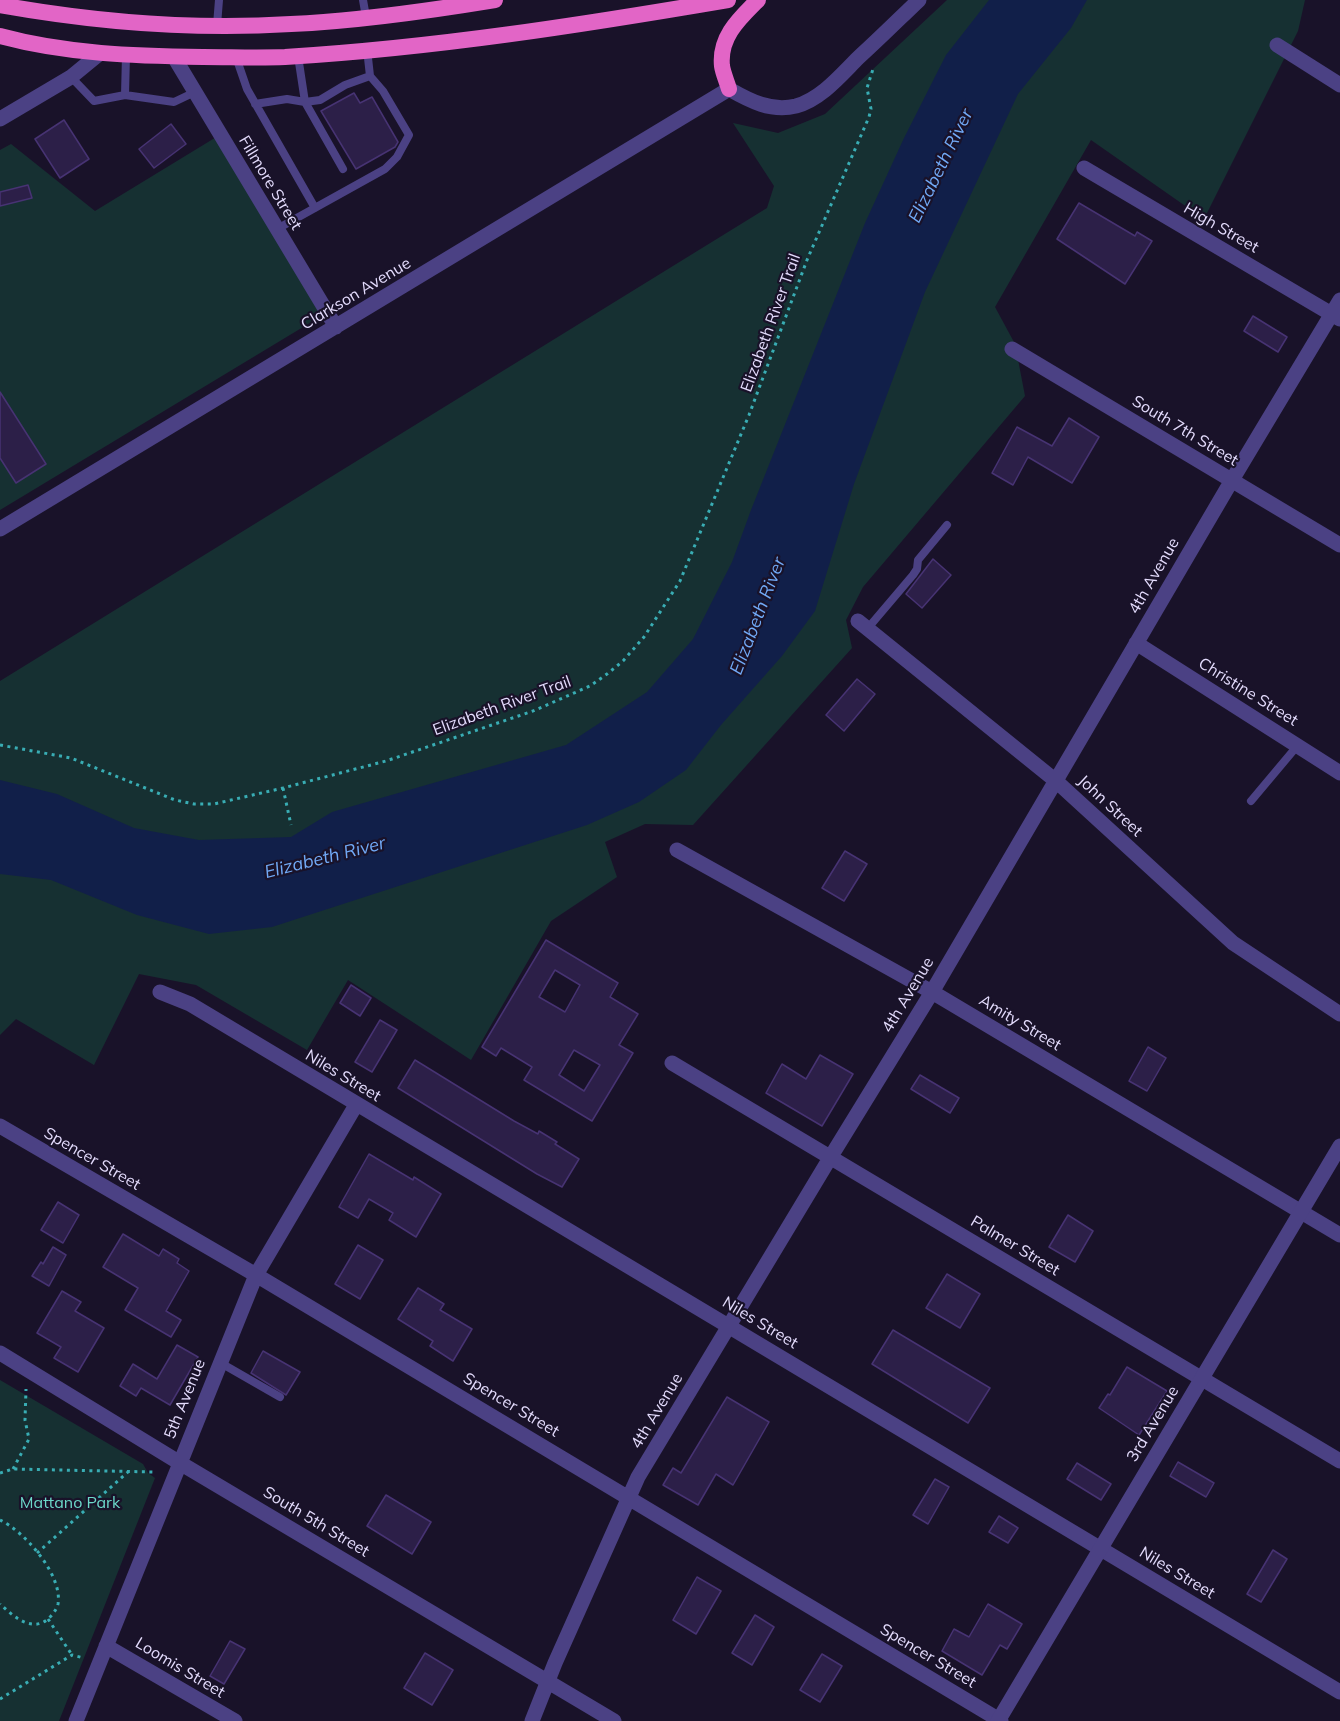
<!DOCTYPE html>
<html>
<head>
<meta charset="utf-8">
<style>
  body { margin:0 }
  canvas { display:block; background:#191229 }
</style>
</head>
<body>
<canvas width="1340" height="1721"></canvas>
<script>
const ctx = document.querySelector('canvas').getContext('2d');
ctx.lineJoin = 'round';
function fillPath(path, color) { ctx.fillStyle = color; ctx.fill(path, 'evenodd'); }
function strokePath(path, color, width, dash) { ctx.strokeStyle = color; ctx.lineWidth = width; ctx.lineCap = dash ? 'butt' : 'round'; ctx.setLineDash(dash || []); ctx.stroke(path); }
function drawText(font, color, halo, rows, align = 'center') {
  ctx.font = font + ' Mulish,sans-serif'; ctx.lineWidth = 4.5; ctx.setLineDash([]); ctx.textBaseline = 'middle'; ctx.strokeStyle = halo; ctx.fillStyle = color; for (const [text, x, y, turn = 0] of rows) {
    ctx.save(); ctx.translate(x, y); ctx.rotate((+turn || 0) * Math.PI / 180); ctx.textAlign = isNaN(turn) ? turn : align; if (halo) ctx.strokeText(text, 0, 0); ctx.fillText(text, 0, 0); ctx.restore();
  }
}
fillPath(new Path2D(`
  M 947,0 L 1305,0 L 1298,31 L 1204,219 L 1091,140 L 995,307 L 1015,344 L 1025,396 L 863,587 L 846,620 L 852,648 L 693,825 L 645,824 L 605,842 L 617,877 L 551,921 L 471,1060 L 348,980 L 307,1050 L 196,985 L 139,974 L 94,1065 L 16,1019 L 0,1035 L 0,681 L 767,208 L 774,186 L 733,123 L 778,133 L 825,114 Z
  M 218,136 L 323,315 L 0,510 L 0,150 L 11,144 L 95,211 Z
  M 0,1380 L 143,1464 L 148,1473 L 155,1478 L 59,1721 L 0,1721 Z`), '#163032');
fillPath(new Path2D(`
  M 989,0 L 1087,0 L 1071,28 L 1018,94 L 925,292 L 854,484 L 815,611 L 782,656 L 721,725 L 686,770 L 639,802 L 587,825 L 272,927 L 209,934 L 137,915 L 51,880 L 0,874 L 0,780 L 57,794 L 134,828 L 199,840 L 291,837 L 332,812 L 566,745 L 647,692 L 693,639 L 732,562 L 751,510 L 865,223 L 904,138 L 946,55 Z`), '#111f49');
const building = new Path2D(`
  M 354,93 L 360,103 L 372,97 L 398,142 L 395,147 L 356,169 L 321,111 Z
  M 64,120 L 89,159 L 60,178 L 35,139 Z
  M 171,124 L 186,144 L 154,168 L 139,149 Z
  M 28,185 L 32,198 L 0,206 L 0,192 Z
  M 1079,203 L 1135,236 L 1137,232 L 1152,241 L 1125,284 L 1057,239 Z
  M 1253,316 L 1287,337 L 1278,352 L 1244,331 Z
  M 0,392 L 46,464 L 16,483 L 0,458 Z
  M 1069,418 L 1099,437 L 1072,483 L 1028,457 L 1013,485 L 992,473 L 1017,427 L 1052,446 Z
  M 933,559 L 951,575 L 922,608 L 906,594 Z
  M 857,679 L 875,694 L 844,731 L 826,715 Z
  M 845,851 L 867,864 L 844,901 L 822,888 Z
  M 546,940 L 618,983 L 610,997 L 638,1014 L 619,1045 L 633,1053 L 592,1121 L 524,1080 L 532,1067 L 501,1048 L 496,1056 L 482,1047 ZM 555,970 L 580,985 L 565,1012 L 539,997 ZM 574,1050 L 600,1065 L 584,1091 L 559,1075 Z
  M 351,985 L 371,998 L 360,1016 L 340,1003 Z
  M 380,1020 L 397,1030 L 372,1072 L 355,1062 Z
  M 1148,1047 L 1166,1058 L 1147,1091 L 1129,1081 Z
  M 820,1055 L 853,1074 L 822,1126 L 766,1093 L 782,1064 L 806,1079 Z
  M 415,1060 L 514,1121 L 538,1134 L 539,1131 L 557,1142 L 555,1144 L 579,1159 L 562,1187 L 537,1174 L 398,1088 Z
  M 920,1075 L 959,1098 L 950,1113 L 911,1089 Z
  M 369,1154 L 413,1180 L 414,1177 L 441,1194 L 416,1237 L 389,1220 L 393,1213 L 369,1199 L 358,1218 L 339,1207 Z
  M 58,1202 L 79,1215 L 63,1243 L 41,1230 Z
  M 1068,1215 L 1093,1231 L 1075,1262 L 1049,1247 Z
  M 123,1234 L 159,1256 L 163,1249 L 179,1259 L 177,1263 L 189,1271 L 166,1311 L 181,1320 L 171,1337 L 125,1310 L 138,1288 L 103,1267 Z
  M 358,1245 L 383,1260 L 360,1299 L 335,1284 Z
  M 53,1247 L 66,1255 L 49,1286 L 32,1276 L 41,1262 L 43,1264 Z
  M 947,1274 L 980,1294 L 960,1328 L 926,1308 Z
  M 418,1288 L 444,1304 L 440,1310 L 472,1329 L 453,1361 L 430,1346 L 433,1341 L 398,1319 Z
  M 62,1291 L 81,1302 L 75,1311 L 104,1328 L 78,1372 L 54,1358 L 61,1347 L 37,1333 Z
  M 893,1330 L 990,1388 L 968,1423 L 872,1364 Z
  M 177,1345 L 198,1357 L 170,1405 L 141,1388 L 136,1396 L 120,1386 L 133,1364 L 157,1379 Z
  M 263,1351 L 300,1372 L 286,1395 L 251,1373 Z
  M 1127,1367 L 1167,1391 L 1139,1435 L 1099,1408 L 1108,1394 L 1110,1395 Z
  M 727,1397 L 769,1422 L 733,1485 L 716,1474 L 698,1505 L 663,1485 L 673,1468 L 681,1473 Z
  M 1178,1462 L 1214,1483 L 1206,1497 L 1170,1476 Z
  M 1077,1463 L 1111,1484 L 1101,1500 L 1067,1479 Z
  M 935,1479 L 949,1487 L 928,1524 L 913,1515 Z
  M 386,1495 L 431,1522 L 412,1554 L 367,1526 Z
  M 999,1516 L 1018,1528 L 1008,1543 L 989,1532 Z
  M 1273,1550 L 1287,1559 L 1261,1602 L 1247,1594 Z
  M 697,1577 L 721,1591 L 696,1634 L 673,1620 Z
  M 988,1604 L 1022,1624 L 1007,1649 L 1000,1645 L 982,1675 L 942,1651 L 954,1629 L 969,1637 Z
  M 755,1615 L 774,1627 L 752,1665 L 732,1653 Z
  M 230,1641 L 245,1649 L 224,1684 L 210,1676 Z
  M 425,1653 L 453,1670 L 432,1705 L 404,1688 Z
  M 822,1654 L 842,1666 L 820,1702 L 800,1690 Z`);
fillPath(building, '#2c1f48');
strokePath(building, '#473373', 1.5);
strokePath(new Path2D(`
  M 0,745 L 71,758 L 175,800 L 194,804 L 214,804 L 283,788 L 386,761 L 533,711 L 590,686 L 607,674 L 623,661 L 644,637 L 680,581 L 749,415 L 807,260 L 869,117 L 871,109 L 867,88 L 873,69
  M 283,788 L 291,825
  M 13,1469 L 29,1439 L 25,1420 L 26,1389
  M 0,1473 L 13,1469 L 153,1472
  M 0,1520 C 24,1531 63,1575 58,1604 C 57,1609 54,1612 51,1616 C 34,1635 14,1617 0,1604
  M 37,1553 L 128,1472
  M 48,1619 L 72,1655
  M 0,1699 L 72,1655 L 84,1658`), '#39adb4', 3, [3, 4.5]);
strokePath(new Path2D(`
  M 363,0 L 366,17
  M 217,25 L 219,0
  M 298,56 L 305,102 L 343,169
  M 236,57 L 247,89 L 315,208
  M 71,77 L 94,101 L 125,95 L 174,102 L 195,92
  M 125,95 L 126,55
  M 255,104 L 287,99 L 305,102 L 320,100 L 345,85 L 370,76
  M 277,229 L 385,169 L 397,157 L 409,135 L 383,91 L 370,76 L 367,49
  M 868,628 L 913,575 L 917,569 L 918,560 L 947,525
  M 1251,801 L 1298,745
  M 219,1362 L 280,1397`), '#4b4184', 8);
strokePath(new Path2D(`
  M 1277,45 L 1340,85
  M 174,57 L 336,327
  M 0,119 L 71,77 L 99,54
  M 1084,168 L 1340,319
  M 1012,349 L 1340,545
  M 0,529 L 729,89
  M 858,621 L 1056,781 L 1233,943 L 1340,1014
  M 1136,643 L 1340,773
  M 677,850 L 932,992 L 1340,1235
  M 160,992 L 190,1004 L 1340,1692
  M 672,1063 L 1340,1461
  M 0,1126 L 256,1275 L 1001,1721
  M 0,1353 L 180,1463 L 614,1721
  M 106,1646 L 235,1721
  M 76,1721 L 256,1275 L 356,1105
  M 532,1721 L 555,1663 L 638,1477 L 830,1158 L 932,992 L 1232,480 L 1340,300`), '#4b4184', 15);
strokePath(new Path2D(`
  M 729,89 C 750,101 771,112 796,106 C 821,99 840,76 858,58 C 879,39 899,19 919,0
  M 998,1721 L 1340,1146`), '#4b4184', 15);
strokePath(new Path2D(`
  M 0,5 C 95,22 194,30 291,24 C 359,21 428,11 495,0
  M 0,36 C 66,54 135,56 203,57 C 231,57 258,58 285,57 C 434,48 581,25 728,0
  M 729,89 C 727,82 723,73 722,66 C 719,37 739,19 758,0`), '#e265c6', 16);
drawText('16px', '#e4dcfd', '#191229', [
  ["Fillmore Street",270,183,59],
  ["High Street",1221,228,30],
  ["Clarkson Avenue",356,294,-31],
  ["Elizabeth River Trail",771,323,-70],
  ["South 7th Street",1185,431,31],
  ["4th Avenue",1154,576,-60],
  ["Christine Street",1248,692,32],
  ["Elizabeth River Trail",502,706,-20],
  ["John Street",1110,806,43],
  ["4th Avenue",908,995,-59],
  ["Amity Street",1020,1023,31],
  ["Niles Street",343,1076,31],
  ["Spencer Street",92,1159,30],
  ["Palmer Street",1015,1246,31],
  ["Niles Street",760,1323,31],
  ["5th Avenue",185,1399,-68],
  ["Spencer Street",511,1405,31],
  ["4th Avenue",657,1411,-59],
  ["3rd Avenue",1153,1424,-59],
  ["South 5th Street",316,1522,31],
  ["Niles Street",1177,1573,31],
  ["Spencer Street",928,1656,31],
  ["Loomis Street",180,1668,31]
]);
drawText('16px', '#6cd9ca', '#191229', [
  ["Mattano Park",70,1503]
]);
drawText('italic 18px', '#71a9f6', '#191229', [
  ["Elizabeth River",941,166,-64],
  ["Elizabeth River",758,616,-69],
  ["Elizabeth River",325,858,-14]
]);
</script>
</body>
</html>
